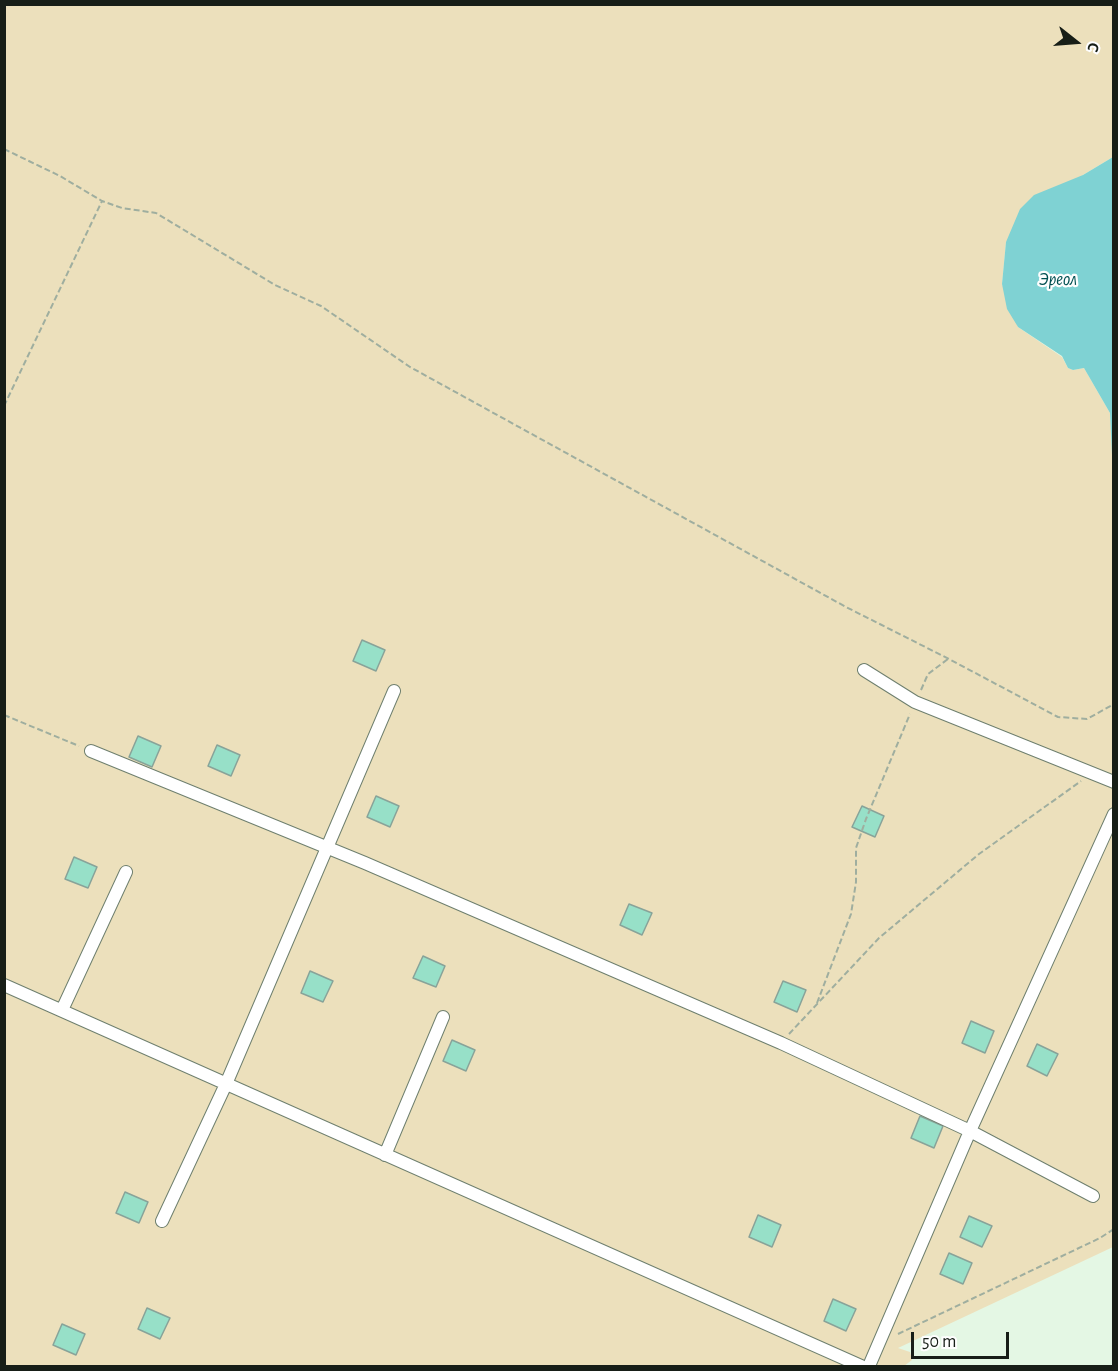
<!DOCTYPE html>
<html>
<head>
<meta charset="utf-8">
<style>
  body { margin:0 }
  #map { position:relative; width:1118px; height:1371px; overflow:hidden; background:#e4f7e4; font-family:"Alegreya Sans",sans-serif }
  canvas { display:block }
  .frame { position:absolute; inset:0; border:6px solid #171e17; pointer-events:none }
  .north { position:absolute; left:1046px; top:12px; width:60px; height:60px; -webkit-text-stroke:4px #fefefe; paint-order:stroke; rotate:107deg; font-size:16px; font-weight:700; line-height:24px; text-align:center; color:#171e17 }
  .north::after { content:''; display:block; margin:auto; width:21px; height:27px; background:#171e17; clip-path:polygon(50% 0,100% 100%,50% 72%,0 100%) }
  .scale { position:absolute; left:911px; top:1332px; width:98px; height:27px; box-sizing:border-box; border:3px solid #171e17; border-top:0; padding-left:8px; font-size:18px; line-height:21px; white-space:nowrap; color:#171e17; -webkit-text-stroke:4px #fefefe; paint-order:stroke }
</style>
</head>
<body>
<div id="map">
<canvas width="1118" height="1371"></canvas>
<div class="frame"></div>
<div class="north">С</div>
<div class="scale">50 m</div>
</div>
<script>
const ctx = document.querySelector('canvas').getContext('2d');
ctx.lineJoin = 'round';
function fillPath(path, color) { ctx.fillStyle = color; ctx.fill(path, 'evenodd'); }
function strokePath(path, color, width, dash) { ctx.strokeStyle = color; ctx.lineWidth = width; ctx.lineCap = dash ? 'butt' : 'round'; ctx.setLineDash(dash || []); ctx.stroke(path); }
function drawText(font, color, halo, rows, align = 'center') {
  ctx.font = font + ' "Alegreya Sans",sans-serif'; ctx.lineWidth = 4.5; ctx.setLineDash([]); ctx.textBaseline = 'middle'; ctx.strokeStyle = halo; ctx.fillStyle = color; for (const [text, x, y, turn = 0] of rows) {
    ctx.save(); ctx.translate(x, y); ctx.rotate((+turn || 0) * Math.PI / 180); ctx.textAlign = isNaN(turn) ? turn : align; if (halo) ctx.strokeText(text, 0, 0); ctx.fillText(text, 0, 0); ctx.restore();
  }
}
fillPath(new Path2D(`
  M 5,5 L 1113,5 L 1113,157 L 1083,175 L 1006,242 L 1002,284 L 1018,327 L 1062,357 L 1068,368 L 1073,370 L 1084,368 L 1110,413 L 1114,476 L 1113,1247 L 898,1348 L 910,1352 L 912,1360 L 904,1366 L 5,1366 Z`), '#ece0bc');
fillPath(new Path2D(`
  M 1113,157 L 1113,476 L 1110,413 L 1084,368 L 1073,370 L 1068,368 L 1062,356 L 1018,327 L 1007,309 L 1002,284 L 1006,242 L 1020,209 L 1034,195 L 1083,175 Z`), '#7fd2d3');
const building = new Path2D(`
  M 362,640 L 385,650 L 376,671 L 353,661 Z
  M 138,736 L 161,746 L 152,767 L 129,757 Z
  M 217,745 L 240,755 L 231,776 L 208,766 Z
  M 376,796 L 399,806 L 390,827 L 367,817 Z
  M 862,806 L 884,816 L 875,837 L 852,827 Z
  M 74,857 L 97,867 L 88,888 L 65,879 Z
  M 629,904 L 652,913 L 642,935 L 620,925 Z
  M 423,956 L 445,966 L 436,987 L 413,978 Z
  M 310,971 L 333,981 L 323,1002 L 301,993 Z
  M 783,981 L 806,990 L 797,1012 L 774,1002 Z
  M 971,1021 L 994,1031 L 985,1053 L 962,1043 Z
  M 452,1040 L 475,1050 L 466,1071 L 443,1061 Z
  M 1037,1044 L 1058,1054 L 1047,1076 L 1027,1066 Z
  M 920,1116 L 943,1126 L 934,1148 L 911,1138 Z
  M 125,1192 L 148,1202 L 139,1223 L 116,1213 Z
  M 758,1215 L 781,1225 L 772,1247 L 749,1237 Z
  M 969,1216 L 992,1226 L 982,1247 L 960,1237 Z
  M 949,1253 L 972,1263 L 963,1284 L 940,1274 Z
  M 833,1299 L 856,1309 L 846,1331 L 824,1321 Z
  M 147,1308 L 170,1318 L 160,1339 L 138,1329 Z
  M 62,1324 L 85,1334 L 76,1355 L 53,1345 Z`);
fillPath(building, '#97e0c8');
strokePath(building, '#88a399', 1.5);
const minor = new Path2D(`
  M 864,670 L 915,702 L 1114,782
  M 91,751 L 365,863 L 781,1043 L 970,1131 L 1093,1196
  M 4,985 L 861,1366
  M 62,1010 L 126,872
  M 385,1155 L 443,1017
  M 162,1221 L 226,1084 L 394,691
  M 869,1366 L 970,1131 L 1114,814`);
strokePath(minor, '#6e7f6e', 14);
strokePath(new Path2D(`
  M 4,149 L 60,176 L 102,201 L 122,208 L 156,213 L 275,285 L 321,306 L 410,367 L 846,607 L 949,659 L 1058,717 L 1087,719 L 1114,704
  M 4,406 L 102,201
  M 921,690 L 928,674 L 948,659
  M 4,715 L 79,746
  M 817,1003 L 851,914 L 856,882 L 856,848 L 866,819 L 910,714
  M 789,1034 L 879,938 L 979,854 L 1081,781
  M 898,1334 L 1100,1238 L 1114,1229`), '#9fae9f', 2, [6, 3]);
strokePath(minor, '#fff', 12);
drawText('italic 18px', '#004f51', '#fefefe', [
  ["Эреол",1058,280]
]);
</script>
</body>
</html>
